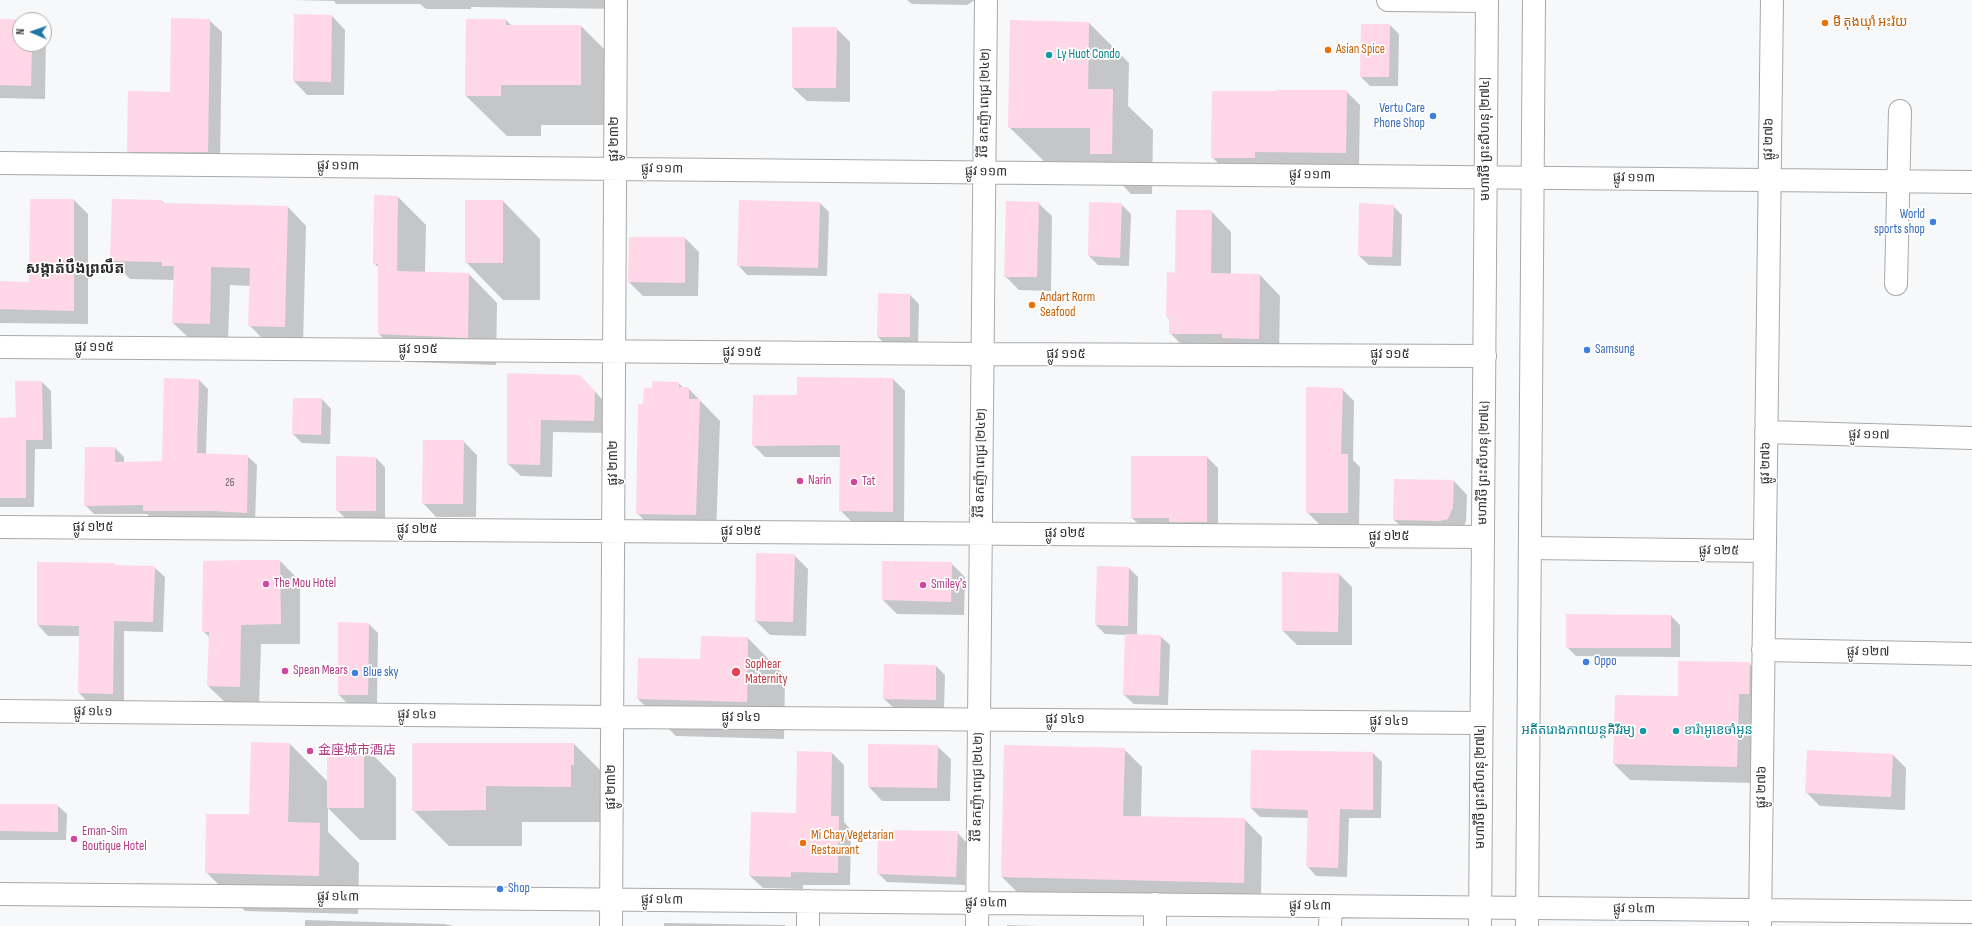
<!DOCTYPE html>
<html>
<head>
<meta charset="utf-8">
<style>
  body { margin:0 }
  #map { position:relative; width:1972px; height:926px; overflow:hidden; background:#f7f8f9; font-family:"Sofia Sans Condensed",sans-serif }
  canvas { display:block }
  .north { position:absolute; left:12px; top:12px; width:40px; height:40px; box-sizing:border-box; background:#fff; border:1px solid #aeaeae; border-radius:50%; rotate:272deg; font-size:11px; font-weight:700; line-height:16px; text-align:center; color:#343435 }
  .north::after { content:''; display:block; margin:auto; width:14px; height:18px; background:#1f77a6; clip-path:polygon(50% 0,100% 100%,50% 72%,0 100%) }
</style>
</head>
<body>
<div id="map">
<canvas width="1972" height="926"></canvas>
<div class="north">N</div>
</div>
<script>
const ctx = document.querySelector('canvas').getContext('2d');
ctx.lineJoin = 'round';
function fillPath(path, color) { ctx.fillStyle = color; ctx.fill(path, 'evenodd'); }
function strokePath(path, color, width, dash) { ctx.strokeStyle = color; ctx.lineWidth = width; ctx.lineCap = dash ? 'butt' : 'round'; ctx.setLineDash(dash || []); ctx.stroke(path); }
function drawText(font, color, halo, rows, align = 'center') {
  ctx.font = font + ' "Sofia Sans Condensed","Noto Sans SC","Noto Sans Khmer",sans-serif'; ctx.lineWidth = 3.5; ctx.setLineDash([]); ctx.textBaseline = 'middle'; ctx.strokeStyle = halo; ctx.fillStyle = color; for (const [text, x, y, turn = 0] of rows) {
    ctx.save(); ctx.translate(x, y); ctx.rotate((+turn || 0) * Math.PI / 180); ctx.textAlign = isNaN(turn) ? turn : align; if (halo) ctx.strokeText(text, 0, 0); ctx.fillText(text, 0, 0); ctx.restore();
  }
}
fillPath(new Path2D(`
  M 292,0 L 626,0 L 626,9 L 471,7 L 471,9 L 426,9 L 420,4 L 336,4 L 334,1 Z
  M 907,0 L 975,0 L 967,5 L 912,4 Z
  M 332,16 L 345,30 L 344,95 L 307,95 L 294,81 Z
  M 0,20 L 20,21 L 20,44 L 44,44 L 44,33 L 46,35 L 45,99 L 0,98 Z
  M 209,20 L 222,32 L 220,164 L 140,164 L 128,151 L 171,94 Z
  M 506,20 L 512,26 L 581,26 L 621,66 L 621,125 L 541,125 L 541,136 L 507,136 L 466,96 Z
  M 1089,23 L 1129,63 L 1128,106 L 1153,130 L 1152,194 L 1131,194 L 1106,168 L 1050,167 L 1009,127 Z
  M 1390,25 L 1399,34 L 1398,86 L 1370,86 L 1361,77 Z
  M 836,28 L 850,42 L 850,102 L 807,101 L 793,88 Z
  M 1346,91 L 1360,105 L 1359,166 L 1226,171 L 1212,157 Z
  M 398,197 L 426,225 L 425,273 L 469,274 L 497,303 L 496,365 L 407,362 L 379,334 L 379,268 L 374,263 Z
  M 74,200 L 88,214 L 88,324 L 0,323 L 0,282 L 30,283 Z
  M 162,201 L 165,204 L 288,207 L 306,226 L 303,345 L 268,344 L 249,325 L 250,286 L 230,285 L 228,342 L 192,341 L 173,323 L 175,280 L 130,279 L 111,260 Z
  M 503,201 L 540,239 L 540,300 L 503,300 L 466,262 Z
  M 820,203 L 829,212 L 827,276 L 747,275 L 738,265 Z
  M 1038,203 L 1052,216 L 1051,291 L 1019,290 L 1005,276 Z
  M 1121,204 L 1131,214 L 1129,266 L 1098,265 L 1089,256 Z
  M 1393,206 L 1402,215 L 1401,266 L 1369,265 L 1359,256 Z
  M 1211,211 L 1231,232 L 1231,275 L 1260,275 L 1280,296 L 1279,358 L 1190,353 L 1170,333 L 1170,320 L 1167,317 L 1176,274 Z
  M 630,238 L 685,238 L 699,252 L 698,296 L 643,296 L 629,282 Z
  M 910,295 L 919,304 L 918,346 L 887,346 L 878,337 Z
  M 508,374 L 593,389 L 607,405 L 607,433 L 553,432 L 552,477 L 521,476 L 508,464 Z
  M 893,379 L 905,391 L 904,523 L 852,522 L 840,510 L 841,457 L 765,457 L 753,445 L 798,396 Z
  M 199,380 L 208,389 L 206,455 L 247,456 L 257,465 L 255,522 L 153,520 L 147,514 L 94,514 L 85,505 L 115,448 L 124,457 L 124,463 L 163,462 Z
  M 42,382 L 51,391 L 52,449 L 35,449 L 34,507 L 0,507 L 0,449 L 17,418 Z
  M 678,383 L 684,388 L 688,388 L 720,421 L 716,535 L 658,534 L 637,513 L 644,405 Z
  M 1342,389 L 1354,401 L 1353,460 L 1360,467 L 1359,524 L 1319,524 L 1307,512 Z
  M 294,399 L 322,399 L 331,409 L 330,444 L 302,443 L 293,434 Z
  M 463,441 L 477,455 L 476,517 L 436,517 L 423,503 Z
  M 1207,457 L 1218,468 L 1218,533 L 1144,529 L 1132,518 Z
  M 376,458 L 385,467 L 385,520 L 346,519 L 337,510 Z
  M 1454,481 L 1467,495 L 1466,521 L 1462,532 L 1408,533 L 1394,520 Z
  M 794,555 L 808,569 L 806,636 L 770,635 L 756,621 Z
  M 280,561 L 300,581 L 300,644 L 261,644 L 259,706 L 228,705 L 208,686 L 210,638 L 203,631 Z
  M 883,562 L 951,563 L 965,577 L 964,615 L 897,614 L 883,600 Z
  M 38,563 L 114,564 L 116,566 L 154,567 L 165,577 L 163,632 L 124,631 L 124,704 L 89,703 L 79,693 L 80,636 L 48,636 L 38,625 Z
  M 1098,567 L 1129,568 L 1138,577 L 1137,635 L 1160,636 L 1170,645 L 1168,705 L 1134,704 L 1124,695 L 1126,635 L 1105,634 L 1096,625 Z
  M 1339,574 L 1352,587 L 1352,645 L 1297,645 L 1283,631 Z
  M 1671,616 L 1680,625 L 1680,657 L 1576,656 L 1567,647 Z
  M 339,623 L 369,624 L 378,633 L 377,704 L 348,704 L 339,695 Z
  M 748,638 L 785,676 L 784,739 L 676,736 L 638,699 Z
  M 1749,663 L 1766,680 L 1753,783 L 1630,780 L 1614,764 L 1679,698 Z
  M 936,666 L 945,675 L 944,709 L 894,708 L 884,699 Z
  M 290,744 L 328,782 L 363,745 L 396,778 L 396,840 L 360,840 L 328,808 L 328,832 L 359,863 L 358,914 L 245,911 L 206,872 L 250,815 Z
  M 574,744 L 610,780 L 606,822 L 522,822 L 522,846 L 449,846 L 413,810 Z
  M 869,745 L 937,746 L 951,759 L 950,801 L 882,801 L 869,787 Z
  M 1005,746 L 1124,749 L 1142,767 L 1141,818 L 1244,819 L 1262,837 L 1261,900 L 1020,895 L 1002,877 Z
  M 1252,751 L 1373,753 L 1382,762 L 1381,818 L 1349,818 L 1347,877 L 1316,876 L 1307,866 L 1309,818 L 1260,817 L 1251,808 Z
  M 798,752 L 832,753 L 844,765 L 844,822 L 851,830 L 850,885 L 803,885 L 803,889 L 763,888 L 750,876 L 797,814 Z
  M 1893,755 L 1906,768 L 1905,810 L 1820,806 L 1806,792 Z
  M 0,805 L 57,805 L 67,814 L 66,840 L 0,840 Z
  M 957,832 L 966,842 L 965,885 L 887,882 L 878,873 Z
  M 305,920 L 444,924 L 454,926 L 305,926 Z
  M 664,923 L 785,925 L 786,926 L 664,926 Z
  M 1007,925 L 1039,926 L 1040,926 L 1007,926 Z`), '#0003');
fillPath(new Path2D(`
  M 294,14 L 332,15 L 331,82 L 293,81 Z
  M 171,18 L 210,19 L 208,152 L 127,152 L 128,91 L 170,92 Z
  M 0,19 L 33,20 L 20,20 L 20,44 L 32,44 L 31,86 L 0,85 Z
  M 466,19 L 506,19 L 506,25 L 581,25 L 581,85 L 501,85 L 501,96 L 465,96 Z
  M 1010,20 L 1089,22 L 1088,89 L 1113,89 L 1112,154 L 1090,154 L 1090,128 L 1008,128 Z
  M 1361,24 L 1390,24 L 1389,77 L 1360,77 Z
  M 792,27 L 837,27 L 836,88 L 792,88 Z
  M 1277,90 L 1347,90 L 1346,153 L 1255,152 L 1255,158 L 1211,158 L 1212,91 L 1277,91 Z
  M 374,195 L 398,196 L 397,271 L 469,273 L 468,338 L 378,334 L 378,264 L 373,264 Z
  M 30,199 L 74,199 L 74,311 L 0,309 L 0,281 L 29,282 Z
  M 112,199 L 162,200 L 162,203 L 288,206 L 285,327 L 248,326 L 250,268 L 211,267 L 210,324 L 172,323 L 174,266 L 162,266 L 162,262 L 110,261 Z
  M 465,200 L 503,200 L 503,263 L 465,263 Z
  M 739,200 L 820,202 L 818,268 L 737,266 Z
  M 1006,201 L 1039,202 L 1037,277 L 1004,277 Z
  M 1089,202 L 1122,203 L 1120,258 L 1088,256 Z
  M 1359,203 L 1394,205 L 1392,257 L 1358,256 Z
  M 1176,210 L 1212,210 L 1211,273 L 1260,274 L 1259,339 L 1222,338 L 1222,334 L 1169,334 L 1169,318 L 1166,317 L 1167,272 L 1175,273 Z
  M 629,237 L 685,237 L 685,283 L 628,282 Z
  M 878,293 L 910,294 L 910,337 L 877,337 Z
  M 507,373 L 580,375 L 595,391 L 594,421 L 541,420 L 540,465 L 507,464 Z
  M 797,377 L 893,378 L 893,512 L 839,511 L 840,445 L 752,446 L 753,395 L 797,395 Z
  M 164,378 L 199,379 L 197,453 L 248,455 L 247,513 L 213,511 L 143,511 L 143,505 L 84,506 L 85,447 L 115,447 L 115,462 L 162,461 Z
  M 15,381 L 42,381 L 43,440 L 26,440 L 26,498 L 0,498 L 0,418 L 16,417 Z
  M 652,381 L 679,382 L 679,387 L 689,387 L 689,399 L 700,399 L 696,515 L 636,514 L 638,404 L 643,404 L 644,388 L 652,388 Z
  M 1306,387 L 1343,388 L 1341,454 L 1348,454 L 1348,513 L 1306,513 Z
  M 293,398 L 322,398 L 321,435 L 292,434 Z
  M 423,440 L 464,440 L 463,504 L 422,504 Z
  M 336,456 L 376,457 L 376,511 L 336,511 Z
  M 1131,456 L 1207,456 L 1207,522 L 1169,522 L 1169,518 L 1131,518 Z
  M 1394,479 L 1454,480 L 1453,507 L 1448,519 L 1440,521 L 1393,520 Z
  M 756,553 L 795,554 L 793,622 L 755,621 Z
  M 244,560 L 280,560 L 281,624 L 241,625 L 240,687 L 207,686 L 209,632 L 202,632 L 203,561 Z
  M 882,561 L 952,562 L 951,602 L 882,600 Z
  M 37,562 L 114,563 L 114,565 L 155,566 L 153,622 L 114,621 L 113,694 L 78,693 L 79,626 L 37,625 Z
  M 1097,566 L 1129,567 L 1128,626 L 1095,625 Z
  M 1282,572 L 1339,573 L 1338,632 L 1282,631 Z
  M 1566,614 L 1671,615 L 1671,648 L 1566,648 Z
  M 338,622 L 369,623 L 368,695 L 338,695 Z
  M 1125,634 L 1161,635 L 1159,696 L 1123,695 Z
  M 701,636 L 748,637 L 747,702 L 637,699 L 638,658 L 700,659 Z
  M 1678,661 L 1750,662 L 1749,694 L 1739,694 L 1737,767 L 1613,764 L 1615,695 L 1678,696 Z
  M 884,664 L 936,665 L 936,700 L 883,699 Z
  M 251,742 L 290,743 L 288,822 L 320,823 L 319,876 L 205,873 L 206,814 L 249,814 Z
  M 412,743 L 574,743 L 574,765 L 571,765 L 571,787 L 486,786 L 486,810 L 412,811 Z
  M 327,744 L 364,744 L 364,808 L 327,808 Z
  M 868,744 L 938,745 L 937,788 L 868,787 Z
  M 1004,745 L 1125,748 L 1123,816 L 1245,818 L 1244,883 L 1001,877 Z
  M 1251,750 L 1373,752 L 1373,810 L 1340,809 L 1338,868 L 1306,867 L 1308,810 L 1250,808 Z
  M 1807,750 L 1893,754 L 1891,797 L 1805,793 Z
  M 797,751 L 832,752 L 831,816 L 839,816 L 838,873 L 791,872 L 791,877 L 749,876 L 751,812 L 796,813 Z
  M 0,804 L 58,804 L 58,832 L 0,831 Z
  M 878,830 L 958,831 L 956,877 L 877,874 Z`), '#ffd7e7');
const minor = new Path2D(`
  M 1388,0 L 1487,1
  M 0,163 L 1972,182
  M 1896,284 L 1900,111
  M 0,347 L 982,354 L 1485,356
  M 1766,432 L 1972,438
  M 0,527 L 1483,537
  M 1530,548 L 1765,551
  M 1763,650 L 1972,654
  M 0,711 L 612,717 L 1481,723
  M 0,894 L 1972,912
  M 1155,904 L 1155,926
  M 611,926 L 616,0
  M 808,926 L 808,901
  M 977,926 L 986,0
  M 1330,926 L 1331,906
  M 1760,926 L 1772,0`);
const primary = new Path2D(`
  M 1480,926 L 1487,0
  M 1527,926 L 1534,0`);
strokePath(minor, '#a9a9aa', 24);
strokePath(primary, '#a9a9aa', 24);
strokePath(minor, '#fff', 22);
strokePath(primary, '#fff', 22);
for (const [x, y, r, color] of [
  [1825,23,4,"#e8710a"],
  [1328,50,4,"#e8710a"],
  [1049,55,4,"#0f9aa8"],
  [1433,116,4,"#3f7fe0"],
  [1933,222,4,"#3f7fe0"],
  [1032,305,4,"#e8710a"],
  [1587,350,4,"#3f7fe0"],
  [800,481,4,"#d1479c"],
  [854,482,4,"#d1479c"],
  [266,584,4,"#d1479c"],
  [923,585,4,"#d1479c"],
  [1586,662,4,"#3f7fe0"],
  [285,671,4,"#d1479c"],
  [736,672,5,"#e0444e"],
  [355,673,4,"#3f7fe0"],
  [1643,731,4,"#0f9aa8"],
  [1676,731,4,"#0f9aa8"],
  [310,751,4,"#d1479c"],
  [74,839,4,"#d1479c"],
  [803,843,4,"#e8710a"],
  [500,889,4,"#3f7fe0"]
]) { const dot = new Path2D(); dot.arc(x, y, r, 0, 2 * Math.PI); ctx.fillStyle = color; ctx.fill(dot); strokePath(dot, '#fff', 1.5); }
drawText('11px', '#675d62', null, [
  ["26",230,483]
]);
drawText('13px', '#c56008', '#fff', [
  ["មី តុងយ៉ាំ អះរ៉យ",1833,23],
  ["Asian Spice",1336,50],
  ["Andart Rorm",1040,298],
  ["Seafood",1040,313],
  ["Mi Chay Vegetarian",811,836],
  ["Restaurant",811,851]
], 'left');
drawText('13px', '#0d838f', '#fff', [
  ["Ly Huot Condo",1057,55],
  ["អតីតរោងភាពយន្តគិរីរម្យ",1635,731,"right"],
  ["ខារ៉ាអូខេចាំអូន",1684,731]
], 'left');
drawText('13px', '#343435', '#fff', [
  ["វិថី ឧកញ៉ា ពេជ្រ (២៤២)",985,103,-89],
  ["ផ្លូវ ២៣២",615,139,-90],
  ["មហាវិថី ព្រះសីហនុ (២៧៤)",1486,139,-90],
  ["ផ្លូវ ២៧៦",1769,139,-89],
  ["ផ្លូវ ១១៣",338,166,1],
  ["ផ្លូវ ១១៣",662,169,1],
  ["ផ្លូវ ១១៣",986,172,1],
  ["ផ្លូវ ១១៣",1310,175,1],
  ["ផ្លូវ ១១៣",1634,178,1],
  ["ផ្លូវ ១១៥",94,348],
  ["ផ្លូវ ១១៥",418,350],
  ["ផ្លូវ ១១៥",742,353],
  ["ផ្លូវ ១១៥",1066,355],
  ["ផ្លូវ ១១៥",1390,355],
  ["ផ្លូវ ១១៧",1869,435,1],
  ["ផ្លូវ ២៣២",614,463,-90],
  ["វិថី ឧកញ៉ា ពេជ្រ (២៤២)",981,463,-89],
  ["មហាវិថី ព្រះសីហនុ (២៧៤)",1484,463,-89],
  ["ផ្លូវ ២៧៦",1766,463,-89],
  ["ផ្លូវ ១២៥",93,528],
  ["ផ្លូវ ១២៥",417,530],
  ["ផ្លូវ ១២៥",741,532],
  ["ផ្លូវ ១២៥",1065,534],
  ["ផ្លូវ ១២៥",1389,537],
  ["ផ្លូវ ១២៥",1719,551,1],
  ["ផ្លូវ ១២៧",1868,652,1],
  ["ផ្លូវ ១៤១",93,712,1],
  ["ផ្លូវ ១៤១",417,715,1],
  ["ផ្លូវ ១៤១",741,718],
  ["ផ្លូវ ១៤១",1065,720],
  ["ផ្លូវ ១៤១",1389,722],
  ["ផ្លូវ ២៣២",612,787,-90],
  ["វិថី ឧកញ៉ា ពេជ្រ (២៤២)",978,787,-89],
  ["មហាវិថី ព្រះសីហនុ (២៧៤)",1481,787,-90],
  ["ផ្លូវ ២៧៦",1762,787,-89],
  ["ផ្លូវ ១៤៣",338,897,1],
  ["ផ្លូវ ១៤៣",662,900,1],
  ["ផ្លូវ ១៤៣",986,903,1],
  ["ផ្លូវ ១៤៣",1310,906,1],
  ["ផ្លូវ ១៤៣",1634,909,1]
]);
drawText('13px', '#366cbe', '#fff', [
  ["Vertu Care",1425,109,"right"],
  ["Phone Shop",1425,124,"right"],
  ["World",1925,215,"right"],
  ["sports shop",1925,230,"right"],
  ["Samsung",1595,350],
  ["Oppo",1594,662],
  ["Blue sky",363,673],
  ["Shop",508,889]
], 'left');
drawText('13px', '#b23c85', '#fff', [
  ["Narin",808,481],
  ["Tat",862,482],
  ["The Mou Hotel",274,584],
  ["Smiley's",931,585],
  ["Spean Mears",293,671],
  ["金座城市酒店",318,751],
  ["Eman-Sim",82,832],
  ["Boutique Hotel",82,847]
], 'left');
drawText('13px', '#be3a42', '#fff', [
  ["Sophear",745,665],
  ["Maternity",745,680]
], 'left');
drawText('bold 15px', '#292a2a', '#fff', [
  ["សង្កាត់បឹងព្រលឹត",75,269]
]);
</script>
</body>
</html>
